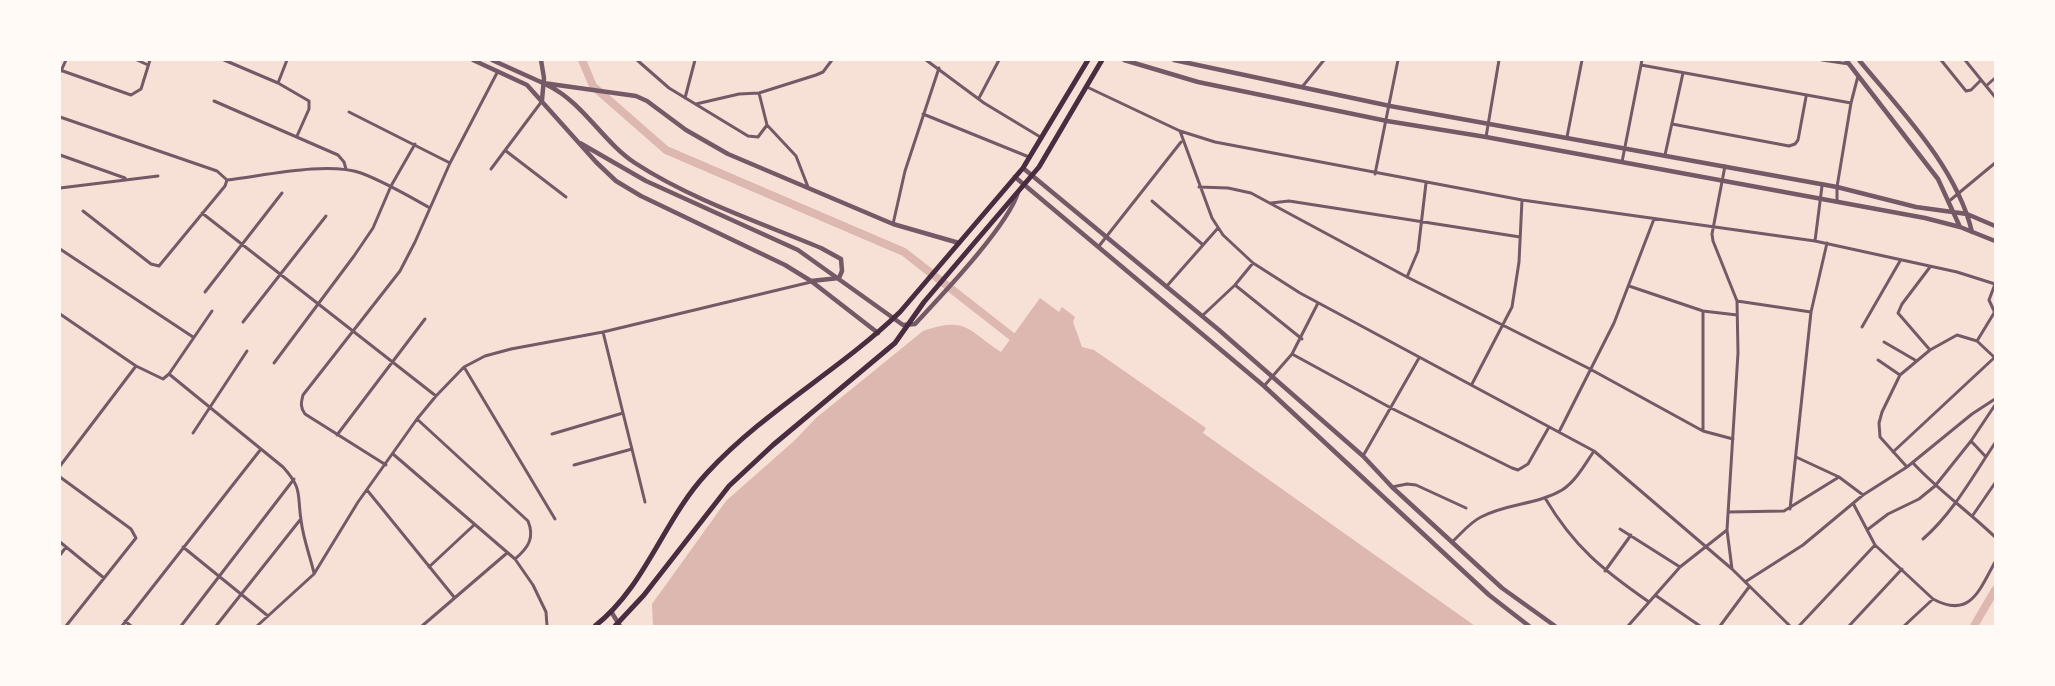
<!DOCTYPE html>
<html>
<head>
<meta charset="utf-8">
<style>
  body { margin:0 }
  #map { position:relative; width:2055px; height:686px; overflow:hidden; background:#f7e1d7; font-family:Jost,sans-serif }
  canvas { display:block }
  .frame { position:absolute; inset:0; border:61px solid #fffaf5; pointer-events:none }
</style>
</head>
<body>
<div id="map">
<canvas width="2055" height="686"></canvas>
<div class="frame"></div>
</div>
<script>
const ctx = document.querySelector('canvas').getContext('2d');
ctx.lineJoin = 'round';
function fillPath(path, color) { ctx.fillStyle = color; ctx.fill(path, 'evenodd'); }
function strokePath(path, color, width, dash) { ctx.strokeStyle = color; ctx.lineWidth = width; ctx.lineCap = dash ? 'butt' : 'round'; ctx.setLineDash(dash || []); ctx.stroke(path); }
fillPath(new Path2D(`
  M 1040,298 L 1059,312 L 1062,307 L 1075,317 L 1073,322 L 1082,347 L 1094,350 L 1206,428 L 1203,433 L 1475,626 L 653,626 L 652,604 L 726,501 L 795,440 L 816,418 L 923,331 C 967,316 967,330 1001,352 Z`), '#dcb8b0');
strokePath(new Path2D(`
  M 582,60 L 593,86 L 666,150 L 904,252 L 1019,342
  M 1974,626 L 1995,590`), '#dcb8b0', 8);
strokePath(new Path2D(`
  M 137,60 L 148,65
  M 224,60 L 278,83 L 309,101 L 309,109 L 297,136
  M 637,60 L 669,88 L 748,136 L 758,137 L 767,125
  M 926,60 L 984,103 L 1042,138
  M 1822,60 L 1849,64
  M 1941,60 L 1966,91 L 1971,90 L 1981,80
  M 1965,60 L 1995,97
  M 1641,65 L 1851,103
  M 60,70 L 131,95 L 141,89 L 150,60
  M 61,71 L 66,60
  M 278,83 L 287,60
  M 1986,86 L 1995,78
  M 1087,87 L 1180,131 L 1215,142 L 1522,200 L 1815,241 L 1957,272 L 1995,284
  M 1302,87 L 1324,60
  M 759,93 L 767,125 L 796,156 L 808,187
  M 685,98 L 695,60
  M 979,98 L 999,60
  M 214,101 L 338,155 L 344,162 L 346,169
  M 696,104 L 739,94 L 759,93 L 816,75 L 823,72 L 832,60
  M 349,112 L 450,163
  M 923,114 L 1029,157
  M 60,117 L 217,171 L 227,180 L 225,186 L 159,266 L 151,264 L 83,211
  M 1672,124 L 1789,146 L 1795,144 L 1798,140 L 1806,97
  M 1180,131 L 1212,218 L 1223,235 L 1253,263 L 1300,293 L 1594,451 L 1732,569 L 1790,626
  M 1486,137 L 1499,60
  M 1567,137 L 1582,60
  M 506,151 L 566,197
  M 60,155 L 125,178
  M 1665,155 L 1683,73
  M 1622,162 L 1642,60
  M 1725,166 L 1712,234 L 1713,241 L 1737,301 L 1738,353 L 1727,530 L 1732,569
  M 491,169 L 542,101
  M 1375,174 L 1398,60
  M 227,180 C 263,176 327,161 361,173 C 385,182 407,195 430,208
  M 1199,187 L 1228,188 L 1251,193 L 1407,277 L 1590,369 L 1703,431 L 1733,439
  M 60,188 L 158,176
  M 1152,201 L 1202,244
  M 1837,201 L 1837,187 L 1851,103 L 1858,76
  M 1948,202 L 1995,163
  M 1271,203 L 1289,201 L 1302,203 L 1520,237
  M 202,213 L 436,396
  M 893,224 L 905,171 L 939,68
  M 1815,241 L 1822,186
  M 1099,246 L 1181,142
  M 60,249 L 193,337
  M 1407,277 L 1418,251 L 1426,183
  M 1235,285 L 1302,339
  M 1629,286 L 1703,311 L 1737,315
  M 1166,287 L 1218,228
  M 205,292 L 282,193
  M 1737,301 L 1811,312
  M 1703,311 L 1703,430
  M 1995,313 L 1989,300 L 1995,284
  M 60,314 L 136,366 L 163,379 L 169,374 L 212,311
  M 1202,316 L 1235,285 L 1253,263
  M 243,322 L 326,216
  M 1862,327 L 1900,261
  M 603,332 L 645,502
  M 1977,341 L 1994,313
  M 1884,342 L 1915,360
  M 1930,350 L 1898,313 L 1902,304 L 1930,267
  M 1292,354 L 1391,408 L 1512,468 L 1518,470 L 1528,464 L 1549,427
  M 1878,360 L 1900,375
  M 274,363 L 354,256 L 373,228 L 391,186 L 415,144
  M 464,367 L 555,519
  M 169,374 L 283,467 C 303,489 297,494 301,520 C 303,538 310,556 314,573
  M 1472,384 L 1512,307 L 1519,262 L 1522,200
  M 1264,386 L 1292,354 L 1318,303
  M 417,419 L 528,521 C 535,538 528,548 515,559
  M 1559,432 L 1614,323 L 1654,219
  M 193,433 L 247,351
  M 552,434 L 623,413
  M 337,435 L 425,319
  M 1971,441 L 1986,457
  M 1893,452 L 1995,357
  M 393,454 L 515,559 L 533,585 L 546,612 L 547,626
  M 1363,456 L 1419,358
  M 1796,457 L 1839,477 L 1863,495
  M 1913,463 C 1938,490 1968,511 1995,537
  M 386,465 L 305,414 C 300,407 301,403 303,395 L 400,271 L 415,242 L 450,163 L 498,71
  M 574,465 L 632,449
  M 60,466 L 136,366
  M 1907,467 L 1880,437 L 1879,423 L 1882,412 L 1900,375 L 1930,350 L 1957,335 L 1977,341 L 1994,357
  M 60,477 L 131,529 L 136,538 L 66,626
  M 1392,487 L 1407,484 L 1416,485 L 1466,508
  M 367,490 L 454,597
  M 1545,498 C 1574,547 1603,570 1649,602
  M 1854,505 L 1875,545 L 1933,599 C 1970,619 1979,591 1995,562
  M 1790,509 L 1811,312 L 1827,243
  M 1729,512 L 1784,511 L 1839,477
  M 1973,515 L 1995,483
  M 1620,529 L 1680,567
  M 1867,530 L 1888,514 L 1919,499 L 1935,486 L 1971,441 L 1995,405
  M 1923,539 C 1953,513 1973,476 1995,443
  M 60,542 L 104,578
  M 1452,542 C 1461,534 1469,523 1481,517 C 1507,503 1537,505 1562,490 C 1576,481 1585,464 1594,451
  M 183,547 L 268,616
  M 60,555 L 66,547
  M 429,567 L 474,525
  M 1605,571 L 1631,535
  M 1745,582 L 1803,545 L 1863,495 L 1907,467 L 1972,414 L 1995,399
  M 1655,595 L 1700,626
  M 125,621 L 131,626
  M 122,626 L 261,449
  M 181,626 L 294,479
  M 216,626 L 300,520
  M 257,626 L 314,574 L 358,502 L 417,419 L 436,396 L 464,367 L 485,356 L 511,349 L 603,332 L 811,282
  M 422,626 L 507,553
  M 1628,626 L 1680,567 L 1727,530
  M 1720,626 L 1749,587
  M 1799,626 L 1875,545
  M 1849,626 L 1902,569
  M 1904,626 L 1933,599`), '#755966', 3);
strokePath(new Path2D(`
  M 473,60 L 527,85 L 596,162 L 616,181 L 641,196 L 785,265 L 811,281 L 878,333
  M 492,60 L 543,83 L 636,96 L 647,101 L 686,130 L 728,154 L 893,224 L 959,243
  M 541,60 L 544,78 L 542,100
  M 1124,60 L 1198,82 L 1387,121 L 1486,137 L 1925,218 L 1960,227 L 1995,241
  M 1174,60 L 1390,106 L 1837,187 L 1916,207 L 1967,214 L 1995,226
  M 1846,60 L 1938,179 L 1960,227
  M 1859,60 C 1901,111 1956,166 1972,232
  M 547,85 C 583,102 602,141 635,163 C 692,200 759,222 821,248 L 841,259 L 842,271 L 839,278 L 811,281
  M 580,143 L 646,181 L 798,250 L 903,325 L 915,324 C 940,297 1009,225 1018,192
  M 1023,168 L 1219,330 L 1363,456 L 1392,487 L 1502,588 L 1555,626
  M 1015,177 L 1264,386 L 1489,595 L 1529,626
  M 612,613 L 620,626`), '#755966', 4.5);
strokePath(new Path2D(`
  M 595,626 C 646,586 663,520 707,473 C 764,411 840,370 900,312 L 1023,168 L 1088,60
  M 615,626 L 644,595 L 729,486 L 773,445 L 895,343 L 924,302 L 1039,167 L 1102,60`), '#4a2c40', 5);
</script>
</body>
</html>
